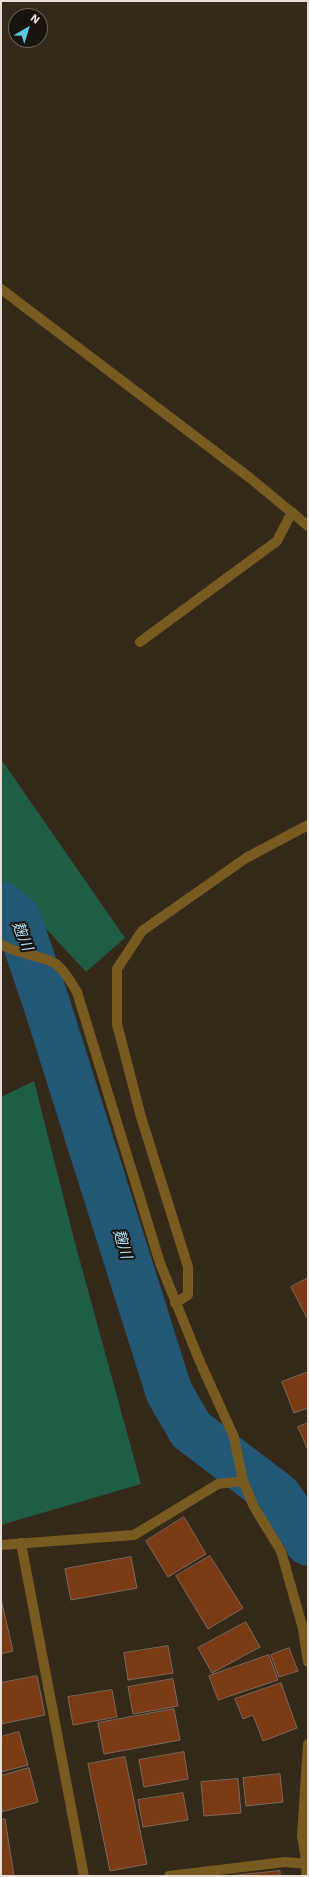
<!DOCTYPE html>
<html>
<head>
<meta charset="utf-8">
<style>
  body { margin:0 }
  #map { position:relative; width:309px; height:1877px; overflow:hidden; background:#352919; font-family:"Work Sans",sans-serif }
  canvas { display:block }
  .frame { position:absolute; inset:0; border:2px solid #e7dfd5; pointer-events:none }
  .north { position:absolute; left:8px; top:8px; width:40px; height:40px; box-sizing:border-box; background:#18130c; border:1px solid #6b655c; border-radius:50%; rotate:38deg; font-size:11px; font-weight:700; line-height:16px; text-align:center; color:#e7dfd5 }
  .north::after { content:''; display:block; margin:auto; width:14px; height:18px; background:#5bc8e6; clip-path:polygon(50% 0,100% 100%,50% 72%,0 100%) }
</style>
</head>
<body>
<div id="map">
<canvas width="309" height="1877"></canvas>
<div class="frame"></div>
<div class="north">N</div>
</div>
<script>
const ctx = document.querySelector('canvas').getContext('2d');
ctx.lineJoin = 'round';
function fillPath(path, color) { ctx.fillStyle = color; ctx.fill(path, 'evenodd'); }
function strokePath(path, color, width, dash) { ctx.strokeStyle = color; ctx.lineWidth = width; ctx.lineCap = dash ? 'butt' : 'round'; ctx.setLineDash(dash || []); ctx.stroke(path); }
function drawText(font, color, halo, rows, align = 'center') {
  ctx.font = font + ' "Work Sans","Noto Sans JP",sans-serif'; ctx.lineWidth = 4; ctx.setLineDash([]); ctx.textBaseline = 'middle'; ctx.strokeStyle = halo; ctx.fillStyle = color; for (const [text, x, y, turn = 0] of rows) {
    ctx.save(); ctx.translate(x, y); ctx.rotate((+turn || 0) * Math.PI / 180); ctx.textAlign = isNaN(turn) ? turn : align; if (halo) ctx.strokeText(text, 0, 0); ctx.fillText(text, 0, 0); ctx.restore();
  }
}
fillPath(new Path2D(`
  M 1,759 L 125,938 L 86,972 L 1,880 Z
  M 34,1081 L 74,1239 L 141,1484 L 1,1525 L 1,1097 Z`), '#205d45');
strokePath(new Path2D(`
  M 1,905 L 18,919 L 46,1002 L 169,1392 L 191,1430 L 278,1496 L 306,1536 L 308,1542`), '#225776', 47);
const building = new Path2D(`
  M 308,1278 L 308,1320 L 291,1287 Z
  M 308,1372 L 308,1408 L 294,1413 L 282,1382 Z
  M 308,1423 L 308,1450 L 298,1427 Z
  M 184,1517 L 206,1554 L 168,1577 L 146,1541 Z
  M 210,1556 L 243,1608 L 208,1629 L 176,1576 Z
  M 131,1557 L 137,1588 L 71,1600 L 65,1569 Z
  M 1,1599 L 13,1651 L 1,1654 Z
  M 246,1622 L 260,1647 L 212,1673 L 198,1648 Z
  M 168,1646 L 173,1673 L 128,1680 L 124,1653 Z
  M 289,1648 L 298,1671 L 279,1677 L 271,1655 Z
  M 269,1655 L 278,1680 L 218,1700 L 209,1676 Z
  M 37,1676 L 45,1715 L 1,1724 L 1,1683 Z
  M 173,1679 L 178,1706 L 133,1714 L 128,1687 Z
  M 281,1683 L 297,1728 L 263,1741 L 253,1715 L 243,1719 L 235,1699 Z
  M 112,1690 L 117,1717 L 73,1725 L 68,1697 Z
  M 174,1709 L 180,1740 L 104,1754 L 98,1723 Z
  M 19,1732 L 28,1765 L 1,1772 L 1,1737 Z
  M 184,1752 L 188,1779 L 144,1787 L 139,1760 Z
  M 125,1757 L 147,1864 L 110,1871 L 88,1764 Z
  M 29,1768 L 38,1802 L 1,1812 L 1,1776 Z
  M 280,1774 L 283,1802 L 246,1806 L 243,1778 Z
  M 238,1779 L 241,1813 L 204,1816 L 201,1782 Z
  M 183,1793 L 188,1820 L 143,1827 L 138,1800 Z
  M 1,1819 L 5,1819 L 14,1876 L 1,1876 Z
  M 280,1871 L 280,1876 L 227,1876 Z`);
fillPath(building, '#793a14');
strokePath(building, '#7d675d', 1);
strokePath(new Path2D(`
  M 1,1545 L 134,1535 L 218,1484 L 243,1481`), '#785b21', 10);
strokePath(new Path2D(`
  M 1,289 L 250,478 L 308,526
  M 140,642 L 277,541 L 292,512
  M 1,944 C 17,955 43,955 56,964 C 65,971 71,982 77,992 L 160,1263 L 200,1362 L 234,1437 L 243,1481 L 254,1507 L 281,1551 L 303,1629 L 308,1662
  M 175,1303 L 188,1295 L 188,1267 L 141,1117 L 117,1024 L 117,969 L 142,931 L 246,858 L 308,825
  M 21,1543 L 84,1876
  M 307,1865 L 302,1836 L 308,1744
  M 169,1876 L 285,1862 L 308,1864`), '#785b21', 10);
strokePath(new Path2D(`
  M 306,1876 L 307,1865`), '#785b21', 10);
drawText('italic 15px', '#acd9f6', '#18130c', [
  ["麹川",22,936,68],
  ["麹川",122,1244,73]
]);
</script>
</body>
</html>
